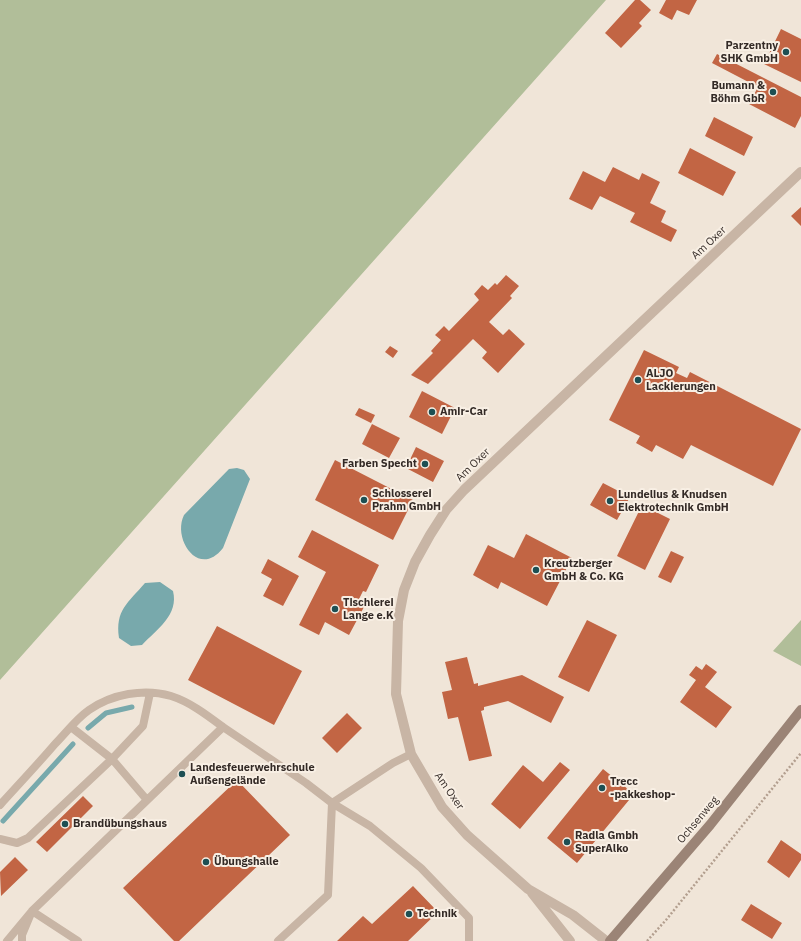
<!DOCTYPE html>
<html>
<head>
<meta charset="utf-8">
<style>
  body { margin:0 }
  canvas { display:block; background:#f0e5d8 }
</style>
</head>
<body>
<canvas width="801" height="941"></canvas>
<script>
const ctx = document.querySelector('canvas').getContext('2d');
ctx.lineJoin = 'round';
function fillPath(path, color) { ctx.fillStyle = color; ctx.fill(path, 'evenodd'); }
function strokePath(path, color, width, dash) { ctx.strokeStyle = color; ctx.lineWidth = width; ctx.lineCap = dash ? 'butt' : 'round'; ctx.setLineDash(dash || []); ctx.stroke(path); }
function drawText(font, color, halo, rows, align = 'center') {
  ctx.font = font + ' "IBM Plex Sans",sans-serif'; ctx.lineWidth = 4; ctx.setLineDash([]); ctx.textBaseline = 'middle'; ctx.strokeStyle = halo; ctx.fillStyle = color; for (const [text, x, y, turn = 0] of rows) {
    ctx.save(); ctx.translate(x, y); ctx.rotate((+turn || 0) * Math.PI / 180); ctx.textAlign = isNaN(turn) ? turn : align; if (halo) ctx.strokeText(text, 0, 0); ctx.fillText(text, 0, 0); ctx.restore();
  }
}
fillPath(new Path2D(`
  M 0,0 L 606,0 L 0,680 Z
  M 801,620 L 801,666 L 773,651 Z`), '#b1be99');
fillPath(new Path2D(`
  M 237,468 L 244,470 L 250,479 L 223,548 C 199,579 172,539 184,515 L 229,469 Z
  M 160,582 L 173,591 C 179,615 157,629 142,645 L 131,646 L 119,638 C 115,610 128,603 145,583 Z`), '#78a9ac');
strokePath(new Path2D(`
  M 88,728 L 106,713 L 132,707
  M 3,821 L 73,744`), '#78a9ac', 5);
fillPath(new Path2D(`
  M 635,0 L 640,0 L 651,10 L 639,23 L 642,26 L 621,48 L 605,33 Z
  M 666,0 L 697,0 L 689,15 L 677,10 L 672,20 L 659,13 Z
  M 781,29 L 801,39 L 801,82 L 764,64 Z
  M 717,54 L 801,97 L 801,116 L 795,128 L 749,104 L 758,87 L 712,63 Z
  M 714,117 L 753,137 L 744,156 L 705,136 Z
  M 690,148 L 736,172 L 723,196 L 678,173 Z
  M 613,167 L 639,180 L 642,173 L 660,182 L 650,203 L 666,211 L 661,222 L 677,230 L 671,242 L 630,222 L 635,213 L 600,196 L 592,210 L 569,199 L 583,171 L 605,182 Z
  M 801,207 L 801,226 L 791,216 Z
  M 506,275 L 519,286 L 510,296 L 512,298 L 489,322 L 503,335 L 509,329 L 525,344 L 498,373 L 482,358 L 487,352 L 473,339 L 428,384 L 411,375 L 433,353 L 431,351 L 441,340 L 435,335 L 444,326 L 449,331 L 479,300 L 474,294 L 482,285 L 488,290 L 495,283 L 497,285 Z
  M 390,346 L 398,351 L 393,358 L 385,352 Z
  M 644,350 L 679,367 L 676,373 L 687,378 L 690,372 L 801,429 L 773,486 L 691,445 L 683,459 L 656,445 L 652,452 L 636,443 L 640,436 L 609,420 Z
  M 422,391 L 455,408 L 442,434 L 409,417 Z
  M 359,408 L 375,415 L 371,423 L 355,415 Z
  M 372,424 L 400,438 L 389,458 L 362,444 Z
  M 416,447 L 444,461 L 433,482 L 406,468 Z
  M 335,460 L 413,500 L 393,540 L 315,500 Z
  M 603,483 L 630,497 L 617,520 L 590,505 Z
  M 642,505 L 670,519 L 645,570 L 617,556 Z
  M 312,530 L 379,565 L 366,592 L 363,591 L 357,603 L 364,607 L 349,635 L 325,622 L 319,635 L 299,625 L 326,572 L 298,557 Z
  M 526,534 L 572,558 L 547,606 L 501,582 L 498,589 L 473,575 L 488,545 L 514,558 Z
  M 671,551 L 684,557 L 671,583 L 658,577 Z
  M 268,559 L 299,576 L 283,606 L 263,596 L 272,579 L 261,573 Z
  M 587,620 L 617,635 L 589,692 L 558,677 Z
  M 217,626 L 302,671 L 274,725 L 188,680 Z
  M 467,657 L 474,684 L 478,683 L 478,686 L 522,675 L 564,697 L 551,723 L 508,701 L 484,707 L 484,710 L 481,711 L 492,756 L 469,761 L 458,717 L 448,719 L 442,692 L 452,690 L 445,662 Z
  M 706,664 L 717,672 L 705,687 L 732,707 L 716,728 L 680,702 L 696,680 L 689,675 L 696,666 L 702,670 Z
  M 347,713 L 362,728 L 337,753 L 322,738 Z
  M 560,762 L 570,770 L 520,829 L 491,804 L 523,765 L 543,782 Z
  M 603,769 L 634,794 L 577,863 L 547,838 Z
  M 237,780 L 290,835 L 179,941 L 174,941 L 123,888 Z
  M 83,796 L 93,806 L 47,852 L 36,842 Z
  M 781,840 L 801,854 L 801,860 L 789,878 L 767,862 Z
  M 15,857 L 28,870 L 1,896 L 0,872 Z
  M 413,886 L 438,912 L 408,941 L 337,941 L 363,916 L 372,924 Z
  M 751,904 L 782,923 L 772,939 L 741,920 Z`), '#c26544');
strokePath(new Path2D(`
  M 647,941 L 666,920 L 801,753`), '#b39f8f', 2.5, [2, 2]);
strokePath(new Path2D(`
  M 71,727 L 112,759 L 147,800
  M 411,754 L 393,763 L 332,803 L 370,826 L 421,868 L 469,918 L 469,941
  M 0,805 C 18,785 37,765 55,744 C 66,733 76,719 89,710 C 112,694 144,688 171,696 C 190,702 207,715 223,727
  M 0,839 L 17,843 L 28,838 L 112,759 L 143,726 L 150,693
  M 7,941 L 32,911 L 78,941
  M 22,941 L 22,935 L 32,911 L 223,727 L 306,783 L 332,803 L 328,895 L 278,941`), '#c8b5a5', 8);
strokePath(new Path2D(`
  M 532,893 L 570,941
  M 606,941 L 573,915 L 528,889 L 467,835 L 442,807 L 411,754 L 396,694 L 398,621 L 404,590 L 415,562 L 430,535 L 446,510 L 464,490 L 801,172`), '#c8b5a5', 10);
strokePath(new Path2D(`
  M 610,941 L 710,825 L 801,710`), '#9b8476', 10);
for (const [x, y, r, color] of [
  [786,52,4,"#1d4f53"],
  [773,92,4,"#1d4f53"],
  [638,380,4,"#1d4f53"],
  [432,412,4,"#1d4f53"],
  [425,464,4,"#1d4f53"],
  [364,500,4,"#1d4f53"],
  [610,501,4,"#1d4f53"],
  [536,570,4,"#1d4f53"],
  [335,609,4,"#1d4f53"],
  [182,774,4,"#1d4f53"],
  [602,788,4,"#1d4f53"],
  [65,824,4,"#1d4f53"],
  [567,842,4,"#1d4f53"],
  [206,862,4,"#1d4f53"],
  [409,914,4,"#1d4f53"]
]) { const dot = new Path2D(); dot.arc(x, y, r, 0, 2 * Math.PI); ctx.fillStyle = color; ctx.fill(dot); strokePath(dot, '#f8efe4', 1.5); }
drawText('bold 11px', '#332a26', '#f8efe4', [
  ["Parzentny",778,46,"right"],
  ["SHK GmbH",778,59,"right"],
  ["Bumann &",765,86,"right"],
  ["Böhm GbR",765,99,"right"],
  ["ALJO",646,374],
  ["Lackierungen",646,387],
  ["Amir-Car",440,412],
  ["Farben Specht",417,464,"right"],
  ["Schlosserei",372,494],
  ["Prahm GmbH",372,507],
  ["Lundelius & Knudsen",618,495],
  ["Elektrotechnik GmbH",618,508],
  ["Kreutzberger",544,564],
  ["GmbH & Co. KG",544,577],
  ["Tischlerei",343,603],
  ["Lange e.K",343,616],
  ["Landesfeuerwehrschule",190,768],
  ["Außengelände",190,781],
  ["Trecc",610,782],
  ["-pakkeshop-",610,795],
  ["Brandübungshaus",73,824],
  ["Radla Gmbh",575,836],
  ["SuperAlko",575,849],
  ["Übungshalle",214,862],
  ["Technik",417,914]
], 'left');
drawText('11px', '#332a26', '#f8efe4', [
  ["Am Oxer",709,243,-43],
  ["Am Oxer",473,465,-44],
  ["Am Oxer",449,791,55],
  ["Ochsenweg",698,820,-50]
]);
</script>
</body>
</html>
